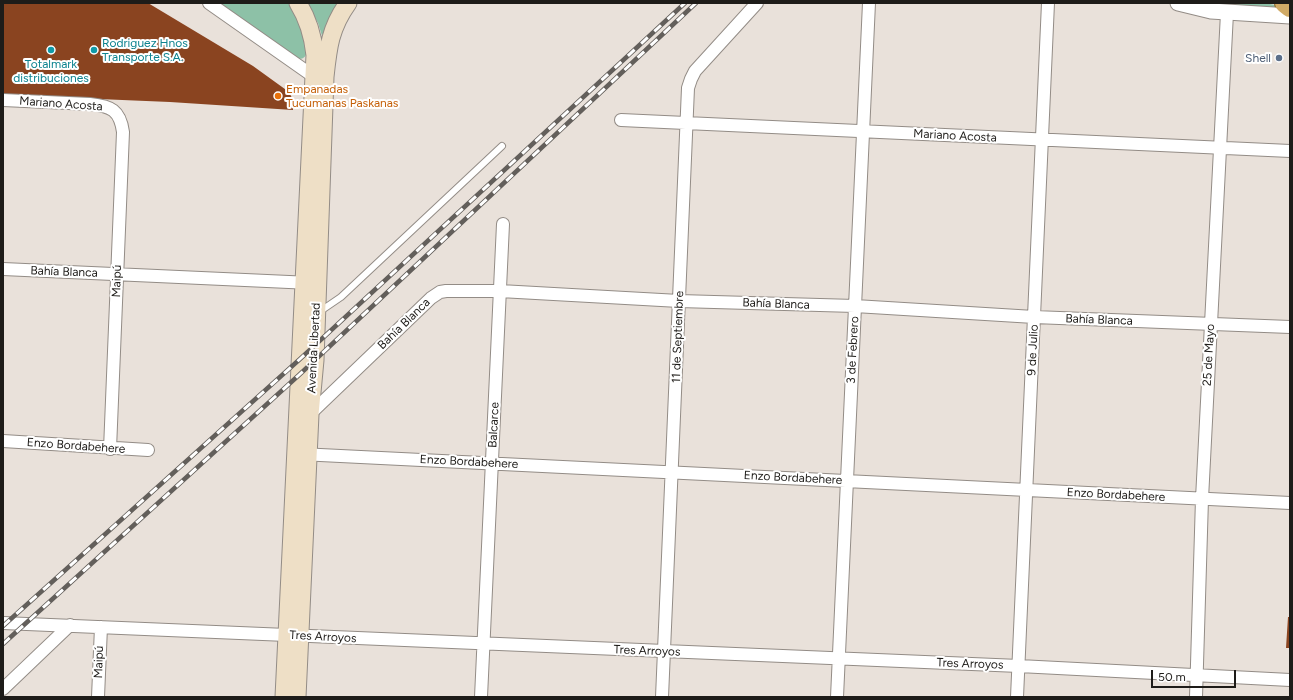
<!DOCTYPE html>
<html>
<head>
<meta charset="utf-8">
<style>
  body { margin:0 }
  #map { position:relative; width:1293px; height:700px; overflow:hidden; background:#e9e1da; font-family:Figtree,sans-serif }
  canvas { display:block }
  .frame { position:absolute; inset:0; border:4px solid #1e1c19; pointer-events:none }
  .scale { position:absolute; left:1151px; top:670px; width:85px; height:18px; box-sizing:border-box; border:2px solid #1e1c19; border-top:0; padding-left:5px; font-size:12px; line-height:14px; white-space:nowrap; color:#1e1c19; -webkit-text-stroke:3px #fff; paint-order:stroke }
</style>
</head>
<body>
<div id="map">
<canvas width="1293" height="700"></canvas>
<div class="frame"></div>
<div class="scale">50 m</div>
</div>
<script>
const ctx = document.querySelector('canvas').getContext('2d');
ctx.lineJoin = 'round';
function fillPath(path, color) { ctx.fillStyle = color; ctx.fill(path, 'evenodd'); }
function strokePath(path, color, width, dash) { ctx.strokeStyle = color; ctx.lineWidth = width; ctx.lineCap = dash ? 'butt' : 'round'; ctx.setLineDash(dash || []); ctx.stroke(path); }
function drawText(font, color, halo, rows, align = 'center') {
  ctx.font = font + ' Figtree,sans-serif'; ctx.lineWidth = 4; ctx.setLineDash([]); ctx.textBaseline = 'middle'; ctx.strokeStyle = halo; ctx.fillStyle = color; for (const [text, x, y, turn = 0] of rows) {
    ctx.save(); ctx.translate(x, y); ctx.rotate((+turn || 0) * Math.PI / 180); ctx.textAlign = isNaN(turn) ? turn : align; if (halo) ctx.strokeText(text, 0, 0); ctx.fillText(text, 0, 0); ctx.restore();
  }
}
fillPath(new Path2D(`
  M 219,3 L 289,3 L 301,24 L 307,52 C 306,56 304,59 299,59 Z
  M 306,3 L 341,3 L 329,19 L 322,36 L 318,23 Z
  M 1198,3 L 1264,3 L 1281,6 L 1282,9 Z`), '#8dc1a7');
fillPath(new Path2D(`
  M 3,3 L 148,3 L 253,66 L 289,92 L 293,100 L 293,110 L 170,102 L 3,95 Z
  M 1288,617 L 1290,617 L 1290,648 L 1286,648 Z`), '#8a4420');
const service = new Path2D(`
  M 319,312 L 341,297 L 502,146`);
const minor = new Path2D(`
  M 209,3 L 313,76
  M 3,100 L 90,104 C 111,106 120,110 123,132 L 110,449
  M 621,120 L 1290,151
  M 3,269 L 311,283
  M 310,414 L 431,298 L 440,292 L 446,291 L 500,291 L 679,301 L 855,306 L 1034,317 L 1290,327
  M 3,441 L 148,450
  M 300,454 L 1290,503
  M 3,623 L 1019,666 L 1290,680
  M 3,689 L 70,625
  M 98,697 L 101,627
  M 481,697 L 503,224
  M 662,697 L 688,88 L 691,79 L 695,71 L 757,3
  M 837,697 L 869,3
  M 1017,697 L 1048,3
  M 1196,697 L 1202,499 L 1227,13`);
const tertiary = new Path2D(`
  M 1178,3 L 1211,11 L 1290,16`);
const secondary = new Path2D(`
  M 284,697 L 315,55 C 313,36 308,19 298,3
  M 297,697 L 310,414 L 315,360 L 325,77 C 328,48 330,28 348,3`);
const trunk = new Path2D(`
  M 1285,3 L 1290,7`);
strokePath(service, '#938c86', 8);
strokePath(minor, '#938c86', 14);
strokePath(tertiary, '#938c86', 17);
strokePath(secondary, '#938c86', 19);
strokePath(trunk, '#8b6a32', 22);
strokePath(service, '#fff', 6);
strokePath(minor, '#fff', 12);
strokePath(tertiary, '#fff', 15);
strokePath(secondary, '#eedfc6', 17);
strokePath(trunk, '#d0aa66', 20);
const rail = new Path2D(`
  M 3,626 L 300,359 L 685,3
  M 3,644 L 299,375 L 696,3`);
strokePath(rail, '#635f5b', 4.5);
strokePath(rail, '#fff', 3, [9]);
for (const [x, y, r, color] of [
  [51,50,4,"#0f9aa8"],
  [94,50,4,"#0f9aa8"],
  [1279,58,4,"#5c6f8a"],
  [278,96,4,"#e8710a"]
]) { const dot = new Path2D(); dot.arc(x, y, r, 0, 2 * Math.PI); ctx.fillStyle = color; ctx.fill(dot); strokePath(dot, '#fff', 1.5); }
drawText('12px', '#0d838f', '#fff', [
  ["Rodriguez Hnos",102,43],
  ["Transporte S.A.",102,57],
  ["Totalmark",51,64,"center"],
  ["distribuciones",51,78,"center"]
], 'left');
drawText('12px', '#4e5e75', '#fff', [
  ["Shell",1271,58]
], 'right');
drawText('12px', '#c56008', '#fff', [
  ["Empanadas",286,89],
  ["Tucumanas Paskanas",286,103]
], 'left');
drawText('12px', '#1e1c19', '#fff', [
  ["Mariano Acosta",61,104,4],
  ["Mariano Acosta",955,136,3],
  ["Bahía Blanca",64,272,2],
  ["Maipú",117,281,-88],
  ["Bahía Blanca",776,304,2],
  ["Bahía Blanca",1099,320,2],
  ["Bahía Blanca",404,324,-44],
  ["11 de Septiembre",678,337,-88],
  ["Avenida Libertad",314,348,-87],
  ["3 de Febrero",853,350,-87],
  ["9 de Julio",1033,350,-87],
  ["25 de Mayo",1209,355,-87],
  ["Balcarce",494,425,-87],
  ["Enzo Bordabehere",76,446,4],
  ["Enzo Bordabehere",469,462,3],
  ["Enzo Bordabehere",793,478,3],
  ["Enzo Bordabehere",1116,495,3],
  ["Tres Arroyos",323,637,3],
  ["Tres Arroyos",647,651,2],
  ["Maipú",99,662,-88],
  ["Tres Arroyos",970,664,2]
]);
</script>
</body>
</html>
